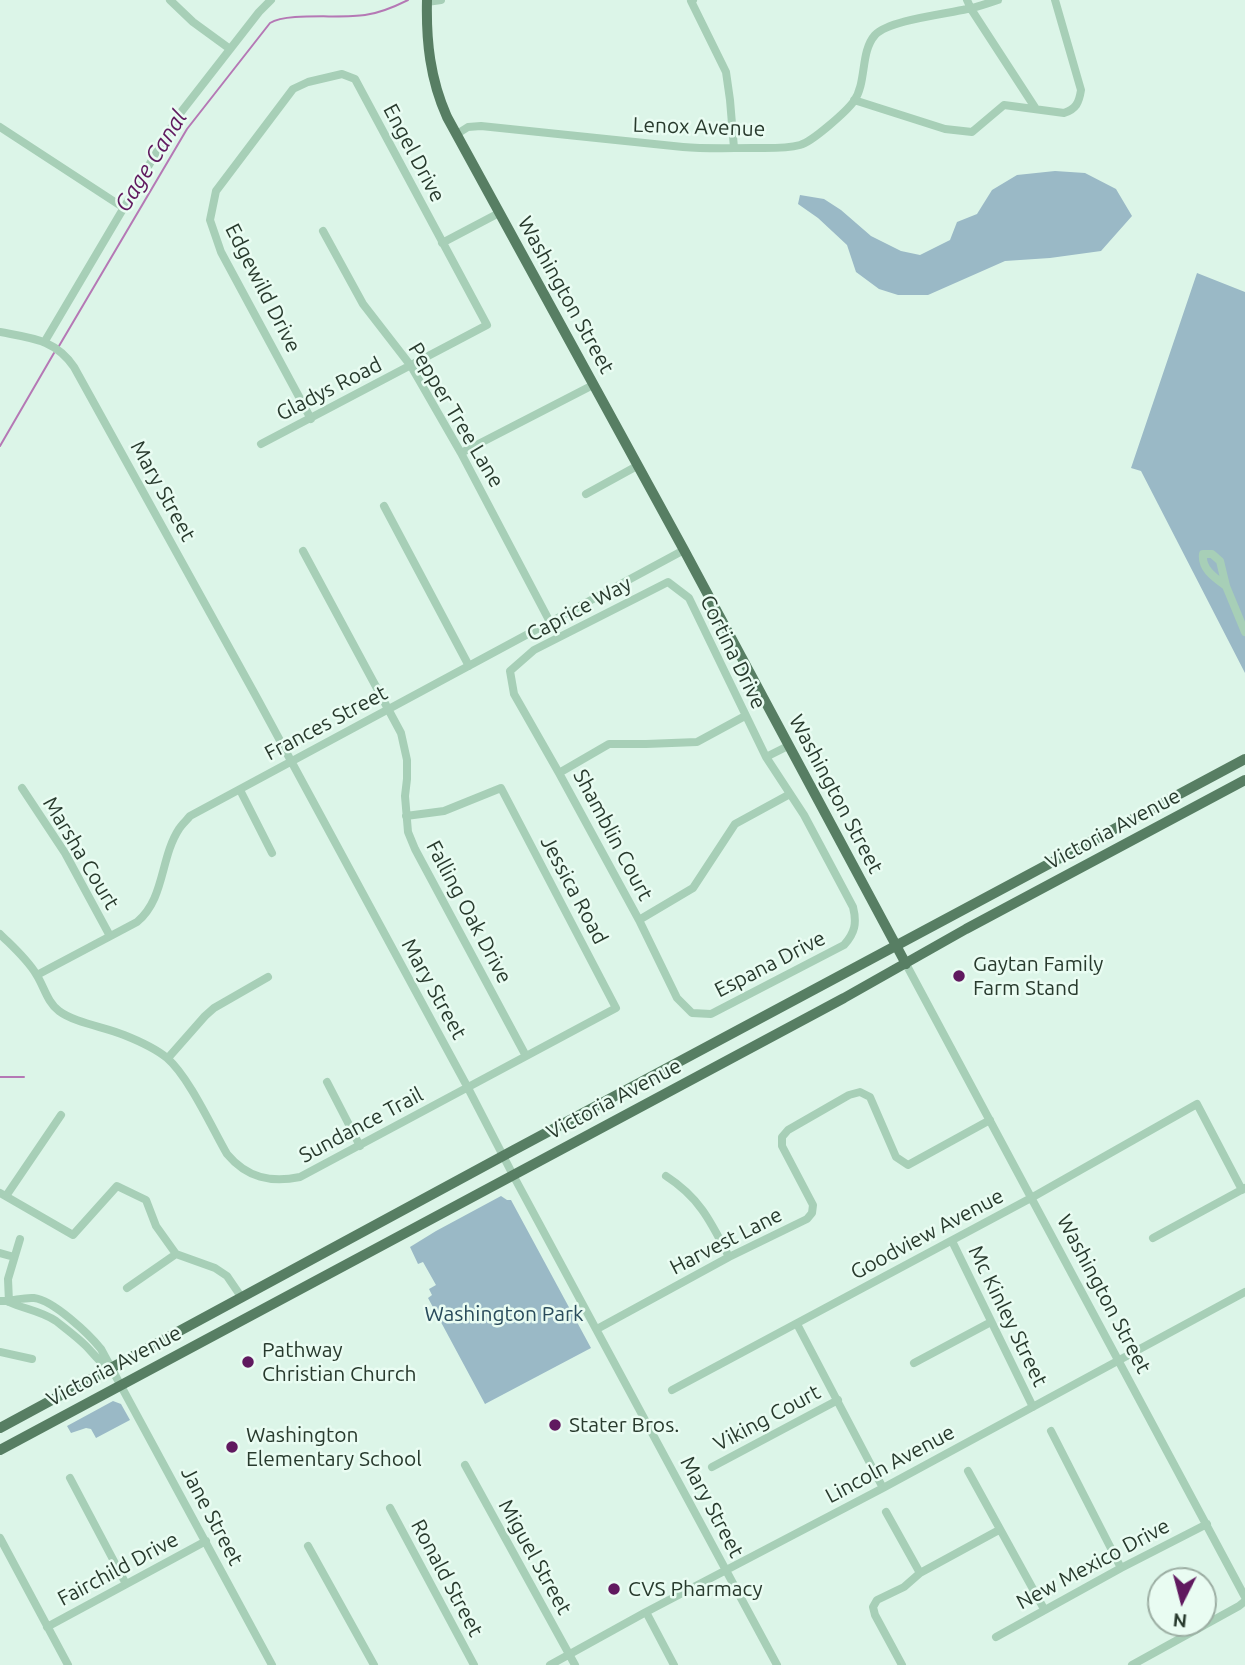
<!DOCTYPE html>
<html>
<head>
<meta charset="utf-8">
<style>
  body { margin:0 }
  #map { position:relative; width:1245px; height:1665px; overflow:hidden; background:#dcf5e8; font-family:Ubuntu,sans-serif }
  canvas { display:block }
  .north { position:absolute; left:1147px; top:1567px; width:70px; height:70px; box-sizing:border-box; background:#e9fcf2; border:2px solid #9caea3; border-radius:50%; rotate:186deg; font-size:19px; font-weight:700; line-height:28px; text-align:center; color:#283a2d }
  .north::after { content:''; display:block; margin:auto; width:24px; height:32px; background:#60195f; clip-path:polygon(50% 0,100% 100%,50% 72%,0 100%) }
</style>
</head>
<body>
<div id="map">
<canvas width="1245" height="1665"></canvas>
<div class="north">N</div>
</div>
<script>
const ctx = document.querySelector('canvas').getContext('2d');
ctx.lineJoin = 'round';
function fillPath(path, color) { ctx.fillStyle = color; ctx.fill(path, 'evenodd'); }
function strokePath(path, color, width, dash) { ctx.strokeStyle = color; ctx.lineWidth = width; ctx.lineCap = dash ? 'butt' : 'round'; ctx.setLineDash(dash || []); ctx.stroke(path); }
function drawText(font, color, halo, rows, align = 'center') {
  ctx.font = font + ' Ubuntu,sans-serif'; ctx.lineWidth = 5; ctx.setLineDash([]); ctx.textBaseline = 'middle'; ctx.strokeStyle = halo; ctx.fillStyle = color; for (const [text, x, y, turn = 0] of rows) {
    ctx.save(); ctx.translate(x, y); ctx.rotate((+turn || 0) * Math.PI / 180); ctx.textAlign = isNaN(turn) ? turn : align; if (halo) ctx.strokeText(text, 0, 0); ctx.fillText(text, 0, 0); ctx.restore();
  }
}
fillPath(new Path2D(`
  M 1055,171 L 1085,173 L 1116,189 L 1132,216 L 1101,251 L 1050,258 L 1005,261 L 928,295 L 898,295 L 879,289 L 856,272 L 847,245 L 818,218 L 798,204 L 800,195 L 824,199 L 841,210 L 871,236 L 901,251 L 920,255 L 950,240 L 957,222 L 977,214 L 992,190 L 1017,175 Z
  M 1197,273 L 1245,292 L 1245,673 L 1141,471 L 1131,468 Z
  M 501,1196 L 507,1200 L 511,1200 L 591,1348 L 485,1404 L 428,1298 L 432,1295 L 429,1289 L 436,1285 L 423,1262 L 418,1264 L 410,1247 L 436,1231 Z
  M 113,1401 L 121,1404 L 130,1420 L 96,1438 L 91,1429 L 86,1428 L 71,1433 L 67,1426 Z`), '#9ab9c6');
strokePath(new Path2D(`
  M 59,346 L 187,129 L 270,23 C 288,12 341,19 365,15 C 380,13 394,7 408,0
  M 0,446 L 54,353
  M 0,1077 L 24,1077`), '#b578b5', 2);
strokePath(new Path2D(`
  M 170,0 L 193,22 L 230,49
  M 693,0 L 691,1 L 726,72 L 730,100 L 734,148
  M 967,0 L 971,9 L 1036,109
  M 427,2 L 441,0
  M 854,100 L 945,129 L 972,132 L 1004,105 L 1064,113 C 1076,109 1079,103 1081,90 L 1055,0
  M 0,127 L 124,208
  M 457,134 L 468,127 L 481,126 L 683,147 C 706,149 729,148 752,148 C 768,148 785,149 800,145 C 812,142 847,111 854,101 C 867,82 860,52 875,35 C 889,20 946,14 967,9 C 978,7 988,3 998,0
  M 323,231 L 363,304 L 411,366 L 461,453 L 550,622
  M 442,243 L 499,213
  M 0,332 C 31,338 55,339 74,367 L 257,698 L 468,1088 L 513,1175 L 777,1665
  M 45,341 L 178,116 L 259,12 L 271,0
  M 261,444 L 487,325 L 355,79 L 342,74 L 308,82 L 293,89 L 216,191 L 210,220 L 221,252 L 311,419
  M 461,453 L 593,385
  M 586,494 L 637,466
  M 384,506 L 469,666
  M 303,551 L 401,733 L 407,760 L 407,779 L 405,796 L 408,832 L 415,849 L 526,1056
  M 668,582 L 689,598 L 766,757 L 804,815 L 853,907 C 857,923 855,933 844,945 L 711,1014 L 692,1013 L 677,998 L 639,920 L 559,773 L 514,694 L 510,671 L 534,650 Z
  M 1226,586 C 1215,578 1201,569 1203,554 L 1212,554 L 1220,561 L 1226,586 L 1245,632
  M 766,757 L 788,746
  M 559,773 L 609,744 L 646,744 L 697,742 L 745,716
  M 22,788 L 65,853 L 110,936
  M 240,790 L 272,853
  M 639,920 L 693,888 L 735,824 L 790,794
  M 0,934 C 13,947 27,959 36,974 C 44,986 47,1002 59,1011 C 75,1023 105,1027 124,1035 C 139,1041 155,1048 167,1058 C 189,1077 212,1128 227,1154 C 247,1178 271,1183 300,1177 L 616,1008 L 501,788 L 444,811 L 406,816
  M 906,964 L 1245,1597
  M 37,975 L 137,922 C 165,899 160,858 179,829 C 182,824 187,820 190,816 L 684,550
  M 168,1058 L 205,1016 L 214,1008 L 268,977
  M 327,1082 L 360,1146
  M 666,1176 C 700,1198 711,1222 729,1257
  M 0,1193 L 73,1235 L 117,1186 L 146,1200 L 156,1226 L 176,1254 L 215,1268 L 227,1276 L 242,1298
  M 6,1196 L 61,1115
  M 1153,1238 L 1245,1188
  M 952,1241 L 1033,1407
  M 0,1253 L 14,1257
  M 127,1288 L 176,1254
  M 0,1301 C 12,1302 22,1297 34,1298 C 53,1300 89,1334 101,1349 L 272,1665
  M 9,1302 C 24,1309 42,1311 56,1321 C 66,1329 77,1337 86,1346 C 94,1354 100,1364 111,1368
  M 9,1302 L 8,1279 L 20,1239
  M 797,1324 L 883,1488
  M 597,1329 L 729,1257 L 807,1219 L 812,1213 L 813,1205 L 782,1146 L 782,1137 L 788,1130 L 849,1095 L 860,1092 L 870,1097 L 896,1157 L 908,1165 L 990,1120
  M 0,1352 L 32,1359
  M 914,1363 L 991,1322
  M 672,1390 L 1031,1198 L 1197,1104 L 1242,1190
  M 1051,1431 L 1121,1568
  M 465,1465 L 575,1665
  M 712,1467 L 838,1400
  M 968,1471 L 1044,1609
  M 70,1478 L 126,1584
  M 390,1508 L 474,1665
  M 886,1512 L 920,1573
  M 0,1538 L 68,1665
  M 308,1546 L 374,1665
  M 646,1612 L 674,1665
  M 47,1627 L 206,1541
  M 996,1637 L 1121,1568 L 1207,1524
  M 550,1665 L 646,1612 L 883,1488 L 1245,1292
  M 902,1665 L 875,1615 L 873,1607 L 877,1600 L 904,1587 L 920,1573 L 999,1530
  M 1132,1665 L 1239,1606 L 1245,1601`), '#a7cfb7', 8);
strokePath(new Path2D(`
  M 427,0 C 426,41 430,79 447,117 L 684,550 L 906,964
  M 0,1428 L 514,1150 L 1245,759
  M 0,1450 L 844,998 L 966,929 L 1245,780`), '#577e63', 10);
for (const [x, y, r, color] of [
  [959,976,7,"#60195f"],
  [248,1362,7,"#60195f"],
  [555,1425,7,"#60195f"],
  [232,1447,7,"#60195f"],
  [614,1589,7,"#60195f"]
]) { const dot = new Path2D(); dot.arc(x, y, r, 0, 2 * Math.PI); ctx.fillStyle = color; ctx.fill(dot); strokePath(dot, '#e9fcf2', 2.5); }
drawText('21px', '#283a2d', '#e9fcf2', [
  ["Lenox Avenue",699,127,2],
  ["Engel Drive",414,153,62],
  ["Edgewild Drive",263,288,63],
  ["Washington Street",566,295,61],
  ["Gladys Road",329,389,-27],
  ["Pepper Tree Lane",456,415,59],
  ["Mary Street",163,491,61],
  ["Caprice Way",579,609,-28],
  ["Cortina Drive",733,652,64],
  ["Frances Street",326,723,-28],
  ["Washington Street",836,794,62],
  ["Victoria Avenue",1113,829,-28],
  ["Shamblin Court",613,835,62],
  ["Marsha Court",81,853,59],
  ["Jessica Road",574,890,62],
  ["Falling Oak Drive",469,912,62],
  ["Espana Drive",770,964,-27],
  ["Mary Street",434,989,61],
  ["Victoria Avenue",614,1099,-28],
  ["Sundance Trail",361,1125,-28],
  ["Goodview Avenue",927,1234,-28],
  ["Harvest Lane",726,1241,-27],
  ["Washington Street",1104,1294,62],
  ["Mc Kinley Street",1008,1316,64],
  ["Victoria Avenue",114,1366,-28],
  ["Viking Court",767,1418,-28],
  ["Lincoln Avenue",890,1464,-28],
  ["Mary Street",712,1507,62],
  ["Jane Street",212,1516,62],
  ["Miguel Street",535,1557,61],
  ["New Mexico Drive",1093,1564,-28],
  ["Fairchild Drive",118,1569,-28],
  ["Ronald Street",447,1578,62]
]);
drawText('21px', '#283a2d', '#e9fcf2', [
  ["Gaytan Family",973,964],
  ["Farm Stand",973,988],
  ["Pathway",262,1350],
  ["Christian Church",262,1374],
  ["Stater Bros.",569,1425],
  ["Washington",246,1435],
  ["Elementary School",246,1459],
  ["CVS Pharmacy",628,1589]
], 'left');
drawText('21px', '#294b5b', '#e9fcf2', [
  ["Washington Park",504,1314]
]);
drawText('italic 23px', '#60195f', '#e9fcf2', [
  ["Gage Canal",151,161,-58]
]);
</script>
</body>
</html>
